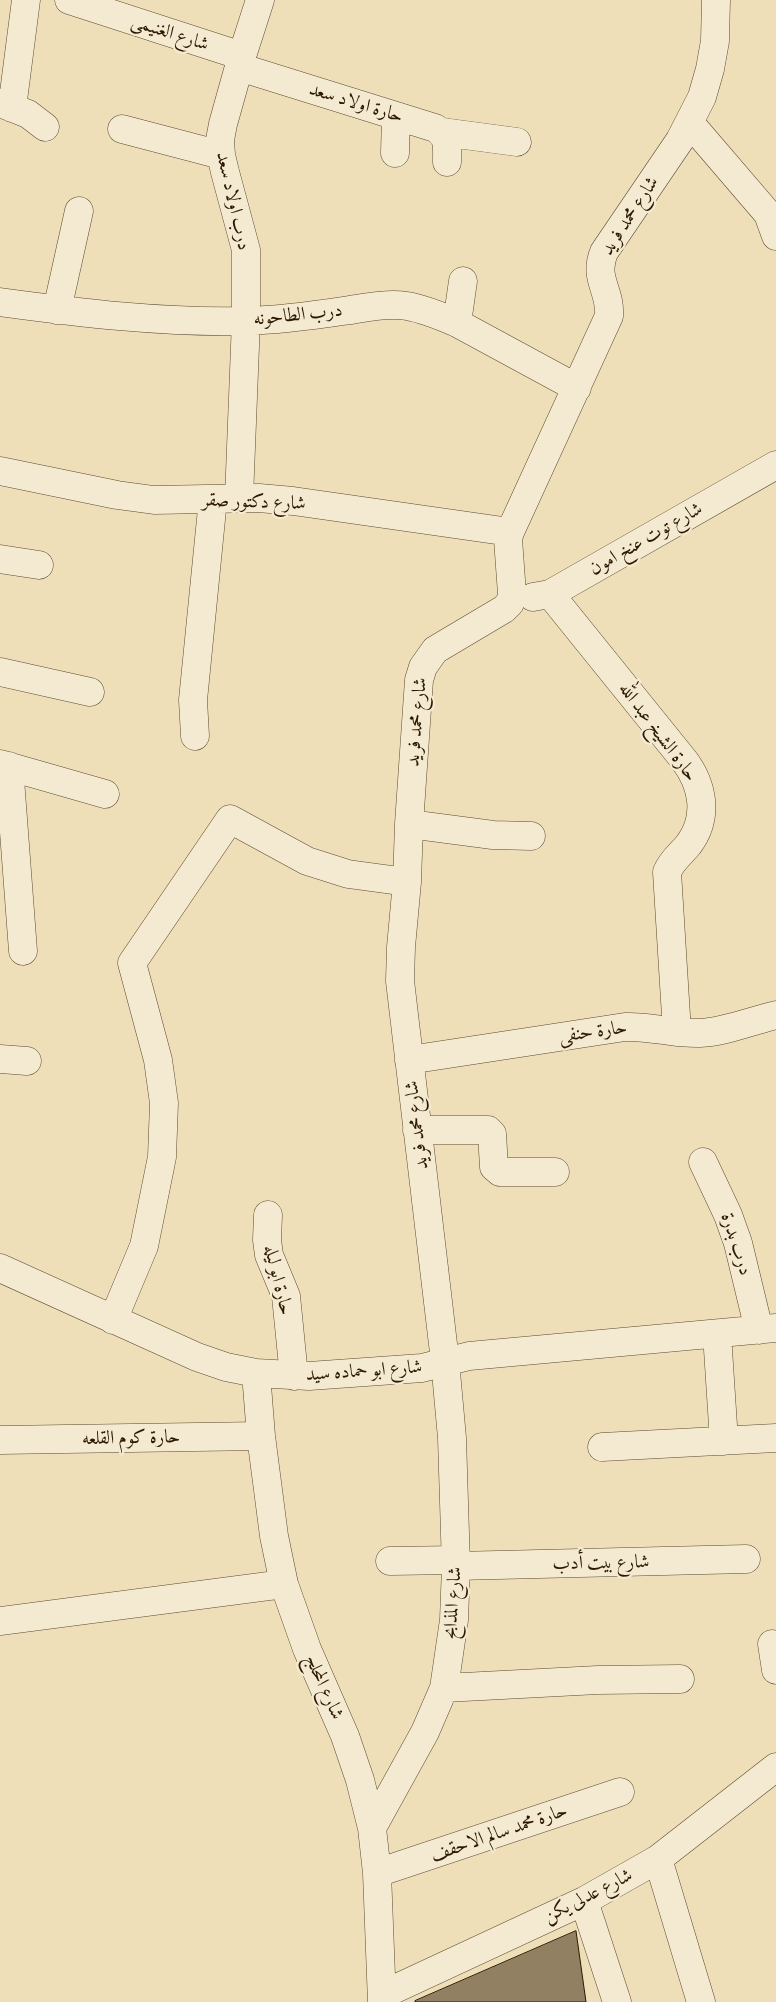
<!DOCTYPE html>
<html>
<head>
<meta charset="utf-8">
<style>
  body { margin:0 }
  canvas { display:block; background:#eedfb8 }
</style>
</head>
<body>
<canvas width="776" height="2002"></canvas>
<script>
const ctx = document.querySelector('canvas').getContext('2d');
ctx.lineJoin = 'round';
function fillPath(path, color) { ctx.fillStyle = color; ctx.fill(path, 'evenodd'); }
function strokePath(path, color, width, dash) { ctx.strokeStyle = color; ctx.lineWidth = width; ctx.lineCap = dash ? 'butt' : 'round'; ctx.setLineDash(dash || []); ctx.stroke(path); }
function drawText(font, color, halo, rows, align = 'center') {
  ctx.font = font + ' "EB Garamond",Amiri,serif'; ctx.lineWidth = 4.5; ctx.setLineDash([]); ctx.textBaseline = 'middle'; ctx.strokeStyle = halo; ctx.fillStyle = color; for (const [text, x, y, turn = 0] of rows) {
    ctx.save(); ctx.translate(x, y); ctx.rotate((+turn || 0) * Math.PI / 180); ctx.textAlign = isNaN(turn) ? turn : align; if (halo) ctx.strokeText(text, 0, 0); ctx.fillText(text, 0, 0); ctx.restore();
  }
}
const building = new Path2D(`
  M 576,1931 L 586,2002 L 415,2002 L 415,2001 Z`);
fillPath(building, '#918061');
strokePath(building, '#2c1903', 1);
const street = new Path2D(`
  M 69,0 L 242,56
  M 239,67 L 435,128 C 449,136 447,147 447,162
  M 0,103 L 28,114 L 45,127
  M 12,108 L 26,0
  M 690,123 L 768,214 L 776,236
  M 122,129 L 221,155
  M 442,132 L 517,142
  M 395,153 L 396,116
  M 0,302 C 81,313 164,323 245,321 C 278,320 310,316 343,311 C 364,308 385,303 407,306 C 424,309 441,316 457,323 L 577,388
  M 57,310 L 79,211
  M 457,323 L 463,281
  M 0,471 L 117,495 L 154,500 L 259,498 L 293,501 L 510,532
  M 239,498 L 246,321 L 246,250 L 225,172 L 221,155 L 220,140 L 223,124 L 242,56 L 260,0
  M 0,559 L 39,565
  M 550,594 L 684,760 C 703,785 709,817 689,844 C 681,854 672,860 667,872 L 677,1032
  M 533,597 L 550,594 L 776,465
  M 0,672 L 90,692
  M 195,736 L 193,700 L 213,499
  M 0,764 L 105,794
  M 9,766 L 23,951
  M 409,824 L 493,835 L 531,836
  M 0,1059 L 27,1061
  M 409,1060 L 625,1027 C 651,1026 674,1034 700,1033 C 725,1032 751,1021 776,1015
  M 417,1130 L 488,1130 L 492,1134 L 494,1167 L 500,1172 L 555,1172
  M 703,1162 L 728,1215 L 738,1243 L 759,1330
  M 268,1215 L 267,1240 L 269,1255 L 286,1296 L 294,1376
  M 0,1268 L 197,1357 L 226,1367 L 256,1373 L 309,1376 L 422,1368 L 469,1356 L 776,1328
  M 113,1320 L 144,1246 L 162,1157 L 164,1103 L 158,1060 L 132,963 L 230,819 L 307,861 L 348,874 L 407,882
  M 717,1334 L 724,1441
  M 256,1373 L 261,1436 L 274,1536 L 284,1584 L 307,1649 L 345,1736 L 360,1780 L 372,1828 L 377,1873 L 382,2002
  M 0,1440 L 261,1436
  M 602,1447 L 776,1438
  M 390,1561 L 456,1560
  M 456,1566 L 746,1559
  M 0,1621 L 284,1584
  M 772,1644 L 776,1670
  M 444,1688 L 598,1680 L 680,1679
  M 372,1828 L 425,1732 L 444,1688 L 454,1620 L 456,1566 L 452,1438 L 445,1361 L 400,981 L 401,947 L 407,882 L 409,824 L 419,680 L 423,667 L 435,650 L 504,609 L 510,603 L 512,594 L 508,539 L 510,532 L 609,316 C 611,290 593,279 604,252 L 680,140 L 702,97 L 710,69 L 715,41 L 716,0
  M 658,1859 L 701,2002
  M 377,1873 L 620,1792
  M 584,1901 L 617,2002
  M 382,1995 L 584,1901 L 658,1859 L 776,1767`);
strokePath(street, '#5c4a30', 29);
strokePath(street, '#f4ead1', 28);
drawText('19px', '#2c1903', '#f4ead1', [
  ["شارع الغنيمى",170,33,18],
  ["حارة اولاد سعد",356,103,17],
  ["درب اولاد سعد",233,201,77],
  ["شارع محمد فريد",630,216,-57],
  ["درب الطاحونه",298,315,-6],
  ["شارع دكتور صقر",254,502,2],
  ["شارع توت عنخ امون",646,539,-30],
  ["شارع محمد فريد",417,722,-85],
  ["حارة الشيخ عبد الله",658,732,53],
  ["حارة حنفى",593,1032,-8],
  ["شارع محمد فريد",417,1125,-97],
  ["درب بدرة",736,1244,72],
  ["حارة ابو ليله",278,1280,76],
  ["شارع ابو حماده سيد",364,1371,-4],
  ["حارة كوم القلعه",131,1438,-1],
  ["شارع بيت أدب",601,1563,-1],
  ["شارع المذابح",453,1603,-86],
  ["شارع المحلج",324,1687,66],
  ["حارة محمد سالم الاحقف",499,1833,-19],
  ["شارع عدلى يكن",588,1896,-27]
]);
</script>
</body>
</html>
